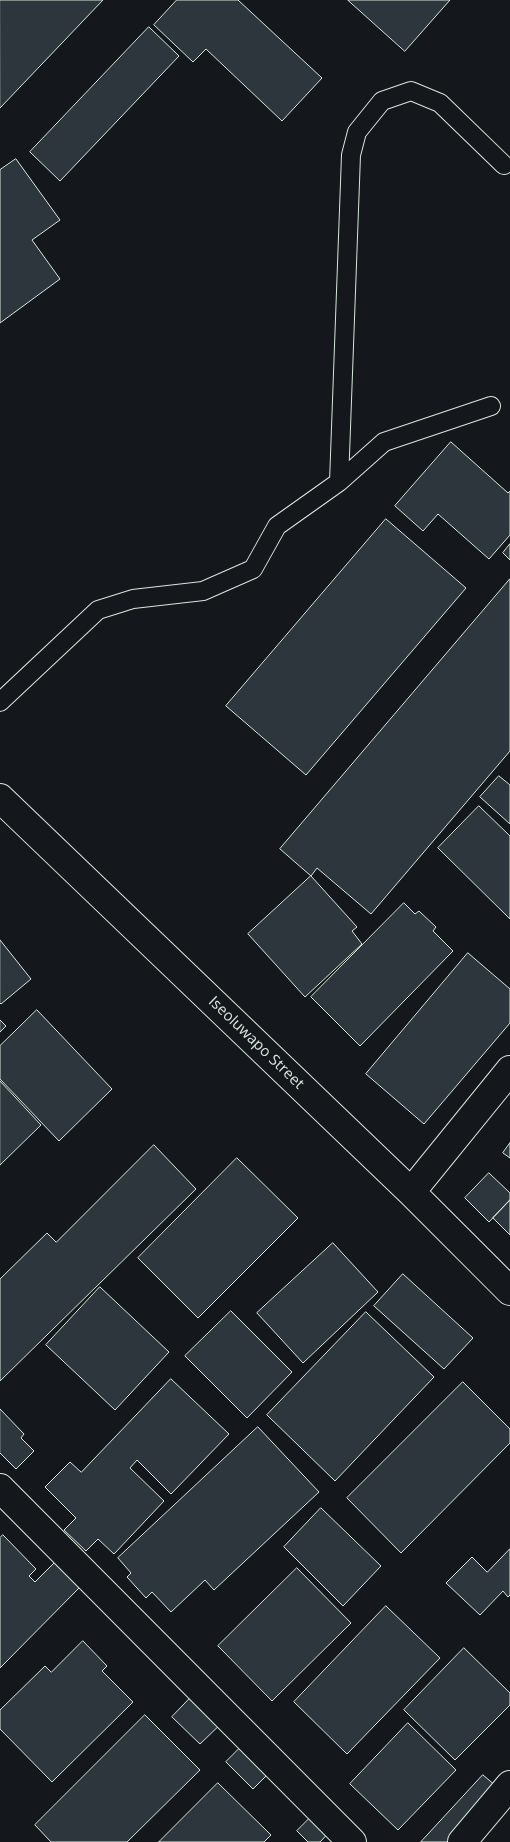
<!DOCTYPE html>
<html>
<head>
<meta charset="utf-8">
<style>
  body { margin:0 }
  canvas { display:block; background:#14181c }
</style>
</head>
<body>
<canvas width="510" height="1842"></canvas>
<script>
const ctx = document.querySelector('canvas').getContext('2d');
ctx.lineJoin = 'round';
function fillPath(path, color) { ctx.fillStyle = color; ctx.fill(path, 'evenodd'); }
function strokePath(path, color, width, dash) { ctx.strokeStyle = color; ctx.lineWidth = width; ctx.lineCap = dash ? 'butt' : 'round'; ctx.setLineDash(dash || []); ctx.stroke(path); }
function drawText(font, color, halo, rows, align = 'center') {
  ctx.font = font + ' "Open Sans",sans-serif'; ctx.lineWidth = 4; ctx.setLineDash([]); ctx.textBaseline = 'middle'; ctx.strokeStyle = halo; ctx.fillStyle = color; for (const [text, x, y, turn = 0] of rows) {
    ctx.save(); ctx.translate(x, y); ctx.rotate((+turn || 0) * Math.PI / 180); ctx.textAlign = isNaN(turn) ? turn : align; if (halo) ctx.strokeText(text, 0, 0); ctx.fillText(text, 0, 0); ctx.restore();
  }
}
const building = new Path2D(`
  M 0,0 L 103,0 L 0,108 Z
  M 177,0 L 238,0 L 322,78 L 282,121 L 206,49 L 193,62 L 154,25 Z
  M 348,0 L 450,0 L 405,51 Z
  M 149,27 L 179,56 L 60,181 L 30,152 Z
  M 16,159 L 60,220 L 32,240 L 60,279 L 0,323 L 0,170 Z
  M 451,442 L 508,493 L 510,491 L 510,535 L 489,559 L 438,514 L 423,531 L 395,506 Z
  M 386,519 L 466,588 L 306,775 L 226,706 Z
  M 510,544 L 510,560 L 503,553 Z
  M 510,579 L 510,751 L 371,914 L 317,868 L 311,876 L 280,849 Z
  M 499,776 L 510,785 L 510,824 L 480,797 Z
  M 479,806 L 510,836 L 510,919 L 438,848 Z
  M 311,876 L 357,927 L 352,931 L 362,944 L 305,997 L 248,934 Z
  M 404,903 L 415,914 L 419,911 L 436,927 L 433,931 L 453,951 L 360,1046 L 311,997 Z
  M 0,940 L 31,979 L 1,1004 L 0,1003 Z
  M 468,953 L 510,989 L 510,1023 L 424,1124 L 366,1074 Z
  M 37,1010 L 112,1089 L 59,1141 L 0,1079 L 0,1046 Z
  M 0,1020 L 6,1026 L 0,1032 Z
  M 0,1081 L 41,1125 L 0,1165 Z
  M 510,1143 L 510,1158 L 503,1153 Z
  M 154,1145 L 196,1189 L 0,1381 L 0,1279 L 47,1233 L 56,1242 Z
  M 237,1158 L 298,1218 L 198,1318 L 138,1258 Z
  M 489,1173 L 510,1193 L 510,1200 L 489,1222 L 465,1198 Z
  M 510,1200 L 510,1235 L 493,1218 Z
  M 333,1243 L 378,1292 L 303,1363 L 257,1313 Z
  M 403,1274 L 473,1338 L 444,1369 L 374,1306 Z
  M 100,1287 L 169,1352 L 115,1410 L 46,1345 Z
  M 231,1311 L 292,1372 L 247,1418 L 185,1356 Z
  M 366,1312 L 434,1377 L 335,1481 L 267,1415 Z
  M 171,1379 L 229,1434 L 171,1494 L 137,1460 L 130,1468 L 164,1501 L 114,1554 L 98,1539 L 86,1551 L 64,1530 L 76,1518 L 45,1487 L 70,1462 L 81,1472 Z
  M 463,1382 L 510,1429 L 510,1443 L 401,1553 L 347,1498 Z
  M 0,1409 L 24,1434 L 21,1438 L 34,1451 L 16,1469 L 0,1453 Z
  M 258,1427 L 319,1492 L 214,1590 L 205,1580 L 171,1612 L 152,1592 L 146,1598 L 127,1577 L 131,1573 L 118,1558 Z
  M 321,1508 L 381,1566 L 343,1606 L 284,1547 Z
  M 3,1535 L 36,1569 L 29,1576 L 35,1582 L 55,1562 L 80,1587 L 0,1668 L 0,1538 Z
  M 510,1549 L 510,1595 L 508,1597 L 503,1591 L 480,1615 L 446,1583 L 472,1557 L 487,1572 Z
  M 297,1568 L 351,1623 L 272,1701 L 218,1646 Z
  M 386,1606 L 440,1658 L 347,1754 L 294,1702 Z
  M 83,1641 L 107,1666 L 102,1671 L 133,1702 L 52,1782 L 0,1729 L 0,1710 L 45,1666 L 51,1672 Z
  M 464,1648 L 510,1693 L 510,1705 L 455,1760 L 404,1710 Z
  M 199,1689 L 227,1718 L 200,1744 L 172,1717 Z
  M 145,1715 L 200,1770 L 127,1842 L 51,1842 L 35,1825 Z
  M 408,1723 L 456,1770 L 398,1830 L 350,1784 Z
  M 242,1746 L 269,1773 L 253,1789 L 226,1762 Z
  M 483,1775 L 503,1792 L 456,1842 L 421,1842 Z
  M 218,1783 L 271,1835 L 264,1842 L 159,1842 Z
  M 317,1811 L 333,1828 L 320,1842 L 308,1842 L 297,1831 Z`);
fillPath(building, '#2c363c');
strokePath(building, '#d8e6dc', 1);
const lane = new Path2D(`
  M 339,482 L 351,155 L 357,132 L 382,101 L 411,91 L 440,103 L 504,165
  M 0,702 L 98,610 L 133,599 L 203,591 L 253,569 L 277,526 L 339,482 L 384,442 L 491,406`);
const street = new Path2D(`
  M 0,798 L 411,1192 L 510,1291
  M 411,1192 L 510,1070
  M 0,1488 L 352,1842
  M 462,1842 L 510,1785`);
strokePath(lane, '#d8e6dc', 20);
strokePath(street, '#d8e6dc', 30);
strokePath(lane, '#14181c', 18);
strokePath(street, '#14181c', 28);
drawText('15px', '#d8e6dc', '#14181c', [
  ["Iseoluwapo Street",256,1043,44]
]);
</script>
</body>
</html>
